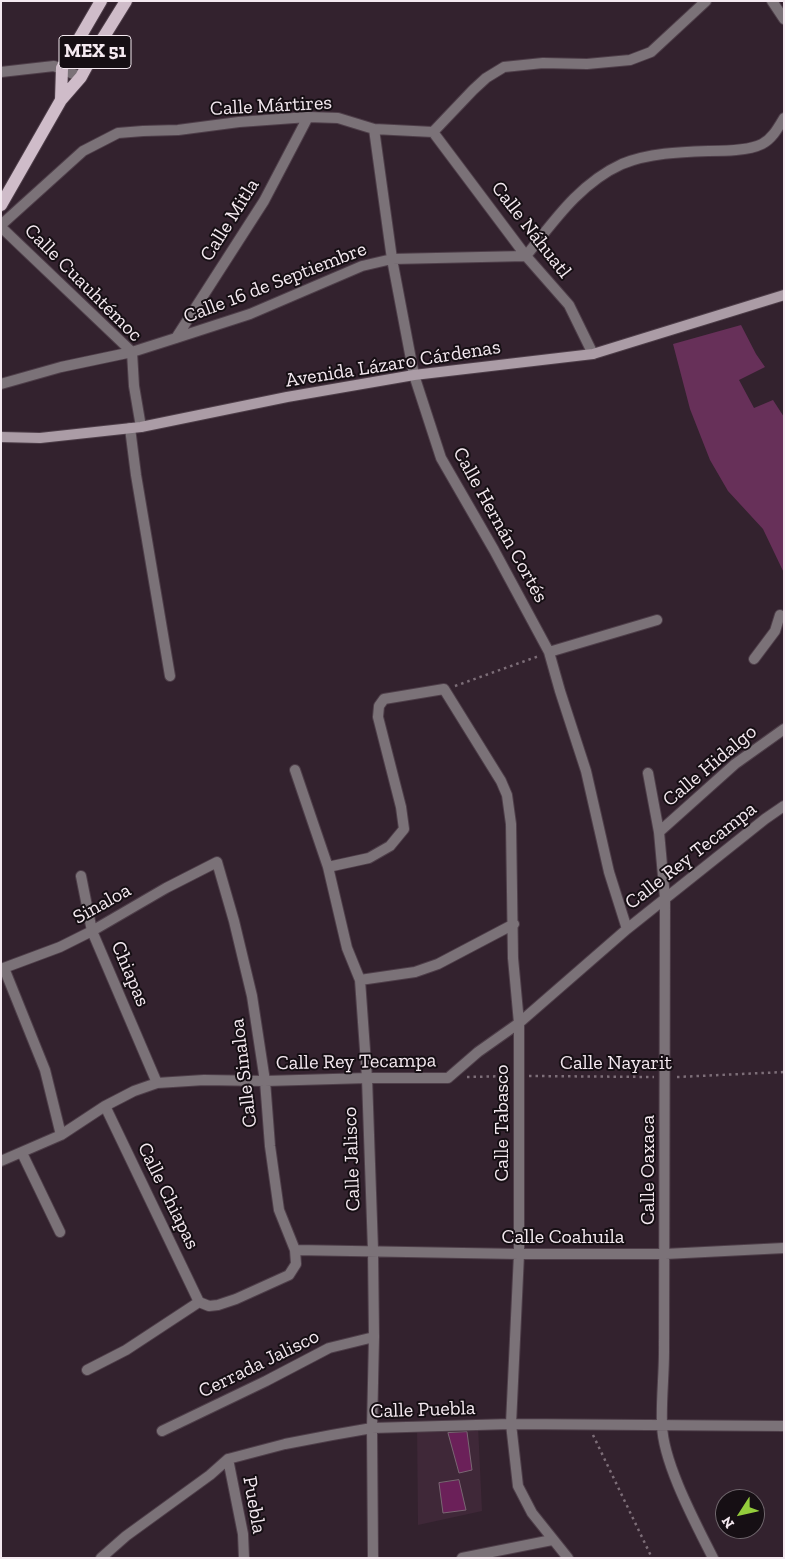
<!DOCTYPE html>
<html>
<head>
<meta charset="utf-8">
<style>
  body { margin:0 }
  #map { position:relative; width:785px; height:1559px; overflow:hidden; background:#33222e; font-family:"Zilla Slab",serif }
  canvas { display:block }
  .frame { position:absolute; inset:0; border:2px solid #f4e9f0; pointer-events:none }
  .north { position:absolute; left:715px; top:1489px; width:50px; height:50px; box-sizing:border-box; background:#160f14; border:1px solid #6f666c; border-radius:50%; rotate:235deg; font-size:14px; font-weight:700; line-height:20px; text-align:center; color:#f4e9f0 }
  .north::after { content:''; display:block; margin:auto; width:18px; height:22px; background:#94cc3c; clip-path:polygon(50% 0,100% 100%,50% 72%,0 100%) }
</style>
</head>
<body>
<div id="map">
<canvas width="785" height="1559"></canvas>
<div class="frame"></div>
<div class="north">N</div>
</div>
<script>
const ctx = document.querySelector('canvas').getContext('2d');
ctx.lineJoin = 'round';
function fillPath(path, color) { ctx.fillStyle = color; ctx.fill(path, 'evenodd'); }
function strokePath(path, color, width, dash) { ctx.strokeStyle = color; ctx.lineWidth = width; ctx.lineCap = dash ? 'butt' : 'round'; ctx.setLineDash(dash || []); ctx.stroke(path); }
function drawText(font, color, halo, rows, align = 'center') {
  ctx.font = font + ' "Zilla Slab",serif'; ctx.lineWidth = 4; ctx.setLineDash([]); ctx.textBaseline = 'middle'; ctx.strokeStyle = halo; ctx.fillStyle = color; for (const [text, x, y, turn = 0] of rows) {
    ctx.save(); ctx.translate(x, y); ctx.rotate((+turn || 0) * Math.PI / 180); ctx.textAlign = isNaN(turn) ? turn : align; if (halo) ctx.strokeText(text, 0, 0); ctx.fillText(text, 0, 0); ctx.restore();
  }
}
fillPath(new Path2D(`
  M 417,1423 L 478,1425 L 482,1511 L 418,1525 Z`), '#3f2838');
fillPath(new Path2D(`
  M 741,325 L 756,354 L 765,367 L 739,380 L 754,408 L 773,400 L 784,417 L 784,573 L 763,529 L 728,491 L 710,460 L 690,409 L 673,344 Z`), '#673059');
const building = new Path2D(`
  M 467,1432 L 472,1470 L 459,1473 L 448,1433 Z
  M 459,1480 L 466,1510 L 443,1513 L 439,1483 Z`);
fillPath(building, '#6b2059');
strokePath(building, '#7a6673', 1);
const minor = new Path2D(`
  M 772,1 L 784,19
  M 1,72 L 54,66 L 81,77
  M 374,129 L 392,259 L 414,375 L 441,458 L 494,550 L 549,652 L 560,691 L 586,771 L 609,872 L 627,929
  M 433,132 L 473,90 L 486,78 L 504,67 L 543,63 L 587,64 L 630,60 L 651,52 L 706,1
  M 433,132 L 526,256 L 569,305 L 593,354
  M 1,225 L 83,151 L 118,133 L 143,131 L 178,130 L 239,122 L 308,117 L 338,118 L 374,129 L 433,132
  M 1,227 L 132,352 L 134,386 L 141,427
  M 176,338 L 264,201 L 308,117
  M 1,384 L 61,367 L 132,352 L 176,338 L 250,314 L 362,266 L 392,259 L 526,256 C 554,221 580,183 622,164 C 649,153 680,152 709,151 C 724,151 748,151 762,144 C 772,139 778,128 784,118
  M 130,428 L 136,475 L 170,676
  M 549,652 L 657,620
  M 754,659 L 775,631 L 780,615
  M 295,770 L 328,867 L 347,948 L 360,980 L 367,1078 L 373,1250 L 374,1337 L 372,1428 L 373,1558
  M 648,773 L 659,832 L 665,898 L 664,1352 C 664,1376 661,1401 662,1425 C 663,1463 696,1524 713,1558
  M 659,832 L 735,764 L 784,729
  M 328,867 L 369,858 L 390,846 L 404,829 L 401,807 L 378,717 L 379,706 L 384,699 L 444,689 L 501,781 L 507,795 L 511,824 L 513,958 L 519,1023 L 519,1254 L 511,1424 L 518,1486 L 532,1513 L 568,1558
  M 81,876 L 92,931 L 157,1083
  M 4,968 L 45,1070 L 61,1135
  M 1,969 L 60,947 L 92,931 L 166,888 L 217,862 L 234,921 L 252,996 L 265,1081 L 270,1146 L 279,1210 L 295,1250 L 296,1264 L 289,1275 L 236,1299 L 218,1305 L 209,1306 L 199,1302
  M 360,980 L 415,972 L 438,964 L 514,924
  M 105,1106 L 199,1302
  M 22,1153 L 60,1232
  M 1,1161 L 61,1135 L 105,1106 L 134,1091 L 157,1083 L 204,1080 L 265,1081 L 367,1078 L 448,1078 L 478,1052 L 519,1023 L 627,929 L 765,819 L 784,806
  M 295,1250 L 519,1254 L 665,1254 L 784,1248
  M 87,1370 L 126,1350 L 199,1302
  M 162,1431 L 266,1381 L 329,1348 L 374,1337
  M 228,1459 L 243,1534 L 244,1558
  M 101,1558 L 126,1536 L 210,1475 L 228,1459 L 285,1444 L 332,1435 L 372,1428 L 511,1424 L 784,1426
  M 462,1558 L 552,1540`);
const secondary = new Path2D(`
  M 1,437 L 40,438 L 141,427 L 287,397 L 414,375 L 593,354 L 784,295`);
const primary = new Path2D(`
  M 61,100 L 62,68 L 101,1
  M 1,205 L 61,100 L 81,77 L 95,51 L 126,1`);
strokePath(minor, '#4e3e49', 12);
strokePath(secondary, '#4e3e49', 12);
strokePath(primary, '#4e3e49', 14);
strokePath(new Path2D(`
  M 455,686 L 539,656
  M 529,1076 L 654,1077
  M 467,1077 L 509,1076
  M 677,1077 L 784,1072
  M 593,1435 L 652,1558`), '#7d6e78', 2.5, [2.5, 4]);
strokePath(minor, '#7b7278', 10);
strokePath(secondary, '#ab9ca6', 10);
strokePath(primary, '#cfbcc9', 12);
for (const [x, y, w] of [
  [95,52,72]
]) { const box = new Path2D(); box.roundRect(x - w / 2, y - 16.5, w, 33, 4); ctx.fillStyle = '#160f14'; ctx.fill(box); strokePath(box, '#f4e9f0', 1); }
drawText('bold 19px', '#f4e9f0', null, [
  ["MEX 51",95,52]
]);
drawText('20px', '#f4e9f0', '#160f14', [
  ["Calle Mártires",271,106,-3],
  ["Calle Mitla",230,220,-58],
  ["Calle Náhuatl",531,230,52],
  ["Calle Cuauhtémoc",83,283,45],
  ["Calle 16 de Septiembre",275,283,-21],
  ["Avenida Lázaro Cárdenas",393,364,-9],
  ["Calle Hernán Cortés",500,525,61],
  ["Calle Hidalgo",710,766,-40],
  ["Calle Rey Tecampa",691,856,-38],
  ["Sinaloa",102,904,-29],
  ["Chiapas",130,974,67],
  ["Calle Rey Tecampa",356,1062,-1],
  ["Calle Nayarit",616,1063],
  ["Calle Sinaloa",244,1073,-97],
  ["Calle Tabasco",502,1123,-90],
  ["Calle Jalisco",352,1159,-92],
  ["Calle Oaxaca",648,1170,-90],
  ["Calle Chiapas",168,1196,64],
  ["Calle Coahuila",563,1237],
  ["Cerrada Jalisco",259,1364,-26],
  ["Calle Puebla",423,1410,-2],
  ["Puebla",254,1505,80]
]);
</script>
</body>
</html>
